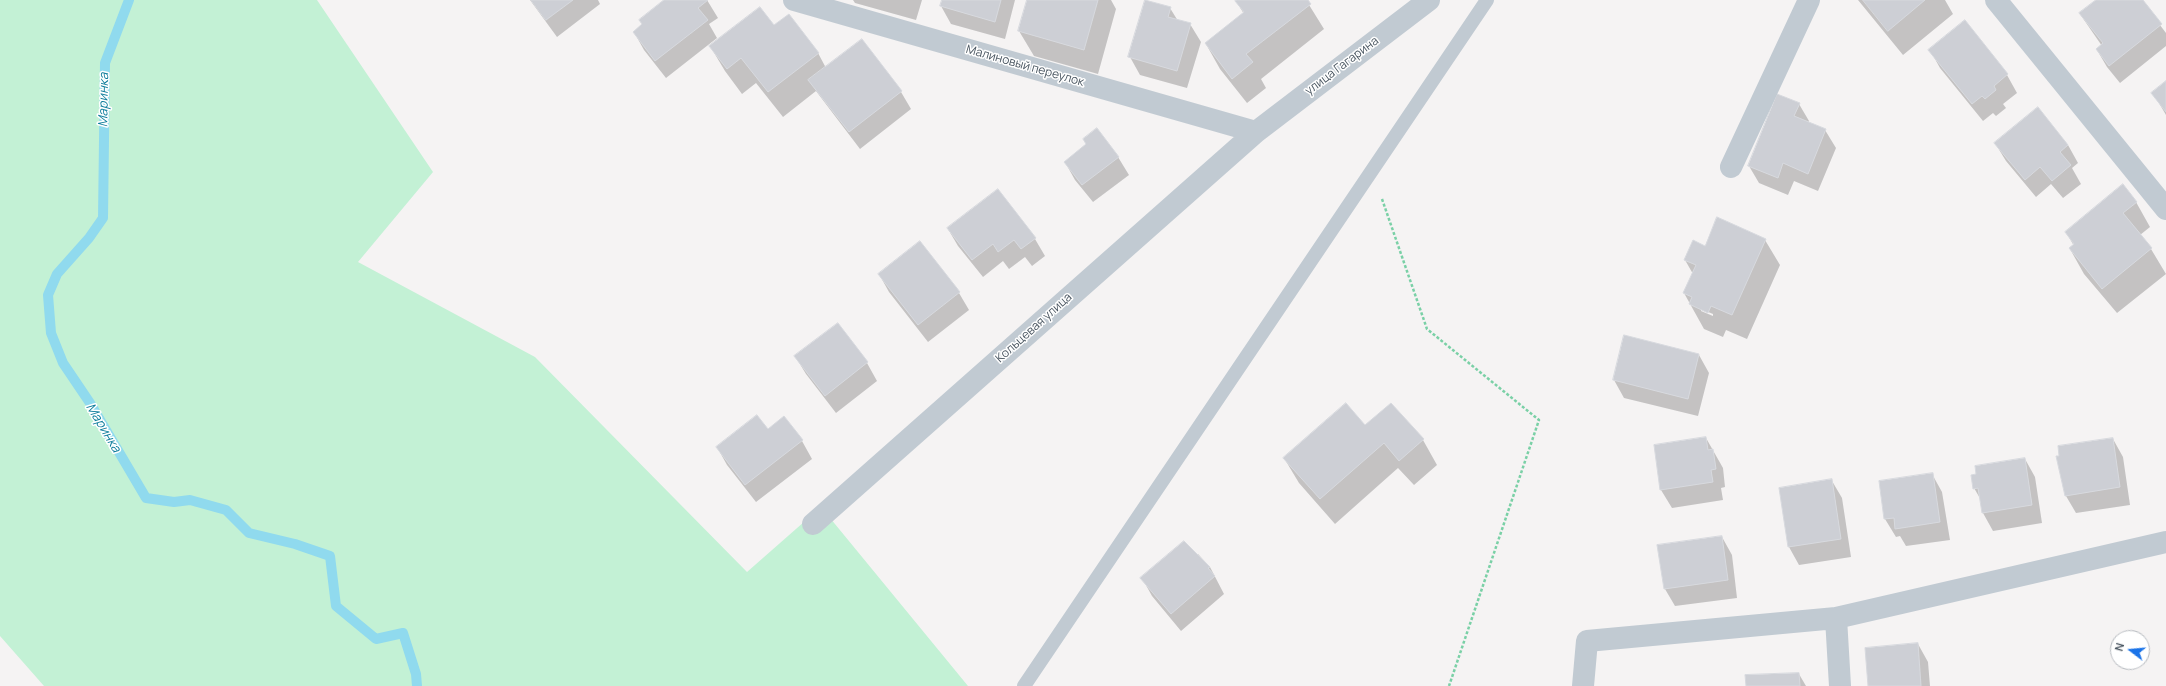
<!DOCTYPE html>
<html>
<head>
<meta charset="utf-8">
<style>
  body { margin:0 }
  #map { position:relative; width:2166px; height:686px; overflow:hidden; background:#f5f3f3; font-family:Manrope,sans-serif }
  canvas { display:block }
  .north { position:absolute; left:2110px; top:630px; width:40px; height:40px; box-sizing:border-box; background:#fff; border:1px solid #b7bbc0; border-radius:50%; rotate:286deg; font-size:11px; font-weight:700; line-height:16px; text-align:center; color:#4a5661 }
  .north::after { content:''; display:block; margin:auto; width:14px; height:18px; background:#1a73e8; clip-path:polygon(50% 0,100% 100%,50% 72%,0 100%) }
</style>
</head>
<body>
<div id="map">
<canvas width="2166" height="686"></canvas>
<div class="north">N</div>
</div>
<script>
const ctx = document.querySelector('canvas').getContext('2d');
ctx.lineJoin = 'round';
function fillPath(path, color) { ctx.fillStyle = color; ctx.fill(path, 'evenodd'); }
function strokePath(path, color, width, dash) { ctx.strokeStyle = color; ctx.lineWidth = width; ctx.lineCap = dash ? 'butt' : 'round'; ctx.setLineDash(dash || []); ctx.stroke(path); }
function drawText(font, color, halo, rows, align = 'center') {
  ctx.font = font + ' Manrope,sans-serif'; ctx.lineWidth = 3; ctx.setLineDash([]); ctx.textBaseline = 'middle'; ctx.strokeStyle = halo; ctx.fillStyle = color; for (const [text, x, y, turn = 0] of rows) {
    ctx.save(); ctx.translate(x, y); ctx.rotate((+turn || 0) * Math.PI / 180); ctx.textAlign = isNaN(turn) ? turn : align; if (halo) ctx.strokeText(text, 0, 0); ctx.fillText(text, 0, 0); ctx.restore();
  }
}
fillPath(new Path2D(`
  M 0,0 L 317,0 L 433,172 L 358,262 L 535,357 L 747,572 L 821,507 L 968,686 L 44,686 L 0,636 Z`), '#c3f1d5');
fillPath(new Path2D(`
  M 530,0 L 598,0 L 600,4 L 557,37 Z
  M 666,0 L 707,0 L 718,18 L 709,24 L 717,38 L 666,78 L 644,50 L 634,32 Z
  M 853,0 L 922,0 L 916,20 L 855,3 Z
  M 943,0 L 1015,0 L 1005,39 L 951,24 L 941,6 Z
  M 1028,0 L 1111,0 L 1116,9 L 1098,74 L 1034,56 L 1019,31 Z
  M 1238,0 L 1306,0 L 1324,29 L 1261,79 L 1266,88 L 1247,103 L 1220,69 L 1206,44 L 1244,14 L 1236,1 Z
  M 1858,0 L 1945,0 L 1953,14 L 1903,55 Z
  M 2097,0 L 2141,0 L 2166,33 L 2166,46 L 2120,83 L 2107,67 L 2097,50 L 2102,46 L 2080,14 Z
  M 1170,8 L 1178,21 L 1190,24 L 1201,42 L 1187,88 L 1140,75 L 1130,57 Z
  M 1964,22 L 2007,75 L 2017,93 L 2003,104 L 2006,108 L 1996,116 L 1993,113 L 1983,121 L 1940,68 L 1930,50 Z
  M 710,46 L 818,53 L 826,68 L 901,92 L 911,109 L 860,149 L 816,91 L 783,117 L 756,83 L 742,94 L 725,71 Z
  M 2166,82 L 2166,115 L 2153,93 Z
  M 1799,104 L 1809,121 L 1808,123 L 1825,130 L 1836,148 L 1818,191 L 1794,181 L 1788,195 L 1759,183 L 1749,166 Z
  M 2038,109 L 2068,145 L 2078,163 L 2072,168 L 2081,184 L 2063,198 L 2051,184 L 2036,197 L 2006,161 L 1995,143 Z
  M 1097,130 L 1118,157 L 1129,175 L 1093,202 L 1075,180 L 1065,162 L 1087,145 Z
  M 2136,202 L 2150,227 L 2140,235 L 2151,249 L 2166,274 L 2117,313 L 2084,274 L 2070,249 L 2074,246 L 2066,232 Z
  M 948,229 L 1035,239 L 1045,256 L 1032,266 L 1025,257 L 1009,269 L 1003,261 L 983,277 L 958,246 Z
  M 1765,240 L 1780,265 L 1747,339 L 1726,330 L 1723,337 L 1704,329 L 1684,293 L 1693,274 L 1685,260 L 1705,247 ZM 1701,309 L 1713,314 L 1713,316 L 1701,311 Z
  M 879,274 L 959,293 L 969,310 L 928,342 L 889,292 Z
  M 838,324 L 867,363 L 877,381 L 836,413 L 806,374 L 795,356 Z
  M 1624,337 L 1699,355 L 1709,373 L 1698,416 L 1624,398 L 1614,380 Z
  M 784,417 L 802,441 L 812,459 L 756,502 L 727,465 L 717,447 L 768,430 Z
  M 1365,427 L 1423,440 L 1437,465 L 1414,485 L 1398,468 L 1335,524 L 1299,483 L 1284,458 Z
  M 1706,438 L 1723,468 L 1725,487 L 1721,488 L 1723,500 L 1672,508 L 1661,490 Z
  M 2113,439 L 2123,457 L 2130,505 L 2076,513 L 2066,496 Z
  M 2025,459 L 2035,477 L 2042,523 L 1993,531 L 1983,513 L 1981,500 L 1974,488 Z
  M 1932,474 L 1942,492 L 1950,540 L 1906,546 L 1900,536 L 1896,537 L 1885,519 L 1880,482 Z
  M 1832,481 L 1842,498 L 1851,557 L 1799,565 L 1789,547 L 1780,489 Z
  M 1722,537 L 1732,555 L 1737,598 L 1675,606 L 1665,589 Z
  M 1198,554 L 1210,567 L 1224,594 L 1181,631 L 1152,596 L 1142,578 Z
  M 1918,644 L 1928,662 L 1930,686 L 1869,686 Z
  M 1799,674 L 1806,686 L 1747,686 Z`), '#0003');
strokePath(new Path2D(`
  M 129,0 L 105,63 L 103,218 L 89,238 L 57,274 L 48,295 L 51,333 L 63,363 L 90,403 L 146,498 L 174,502 L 190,500 L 226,510 L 249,533 L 295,544 L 330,556 L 336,606 L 376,639 L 403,633 L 416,674 L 417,686`), '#90daee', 10);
const building = new Path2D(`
  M 531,0 L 573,0 L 546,20 Z
  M 664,0 L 708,0 L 698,8 L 708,20 L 655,61 L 633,32 L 642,24 L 639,20 Z
  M 942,0 L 1001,0 L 995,22 L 940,6 Z
  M 1027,0 L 1098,0 L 1084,50 L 1018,31 Z
  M 1145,0 L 1171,7 L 1168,17 L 1191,23 L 1177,71 L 1128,57 Z
  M 1237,0 L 1308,0 L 1311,4 L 1246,54 L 1253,62 L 1232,79 L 1205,43 L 1244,12 L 1235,1 Z
  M 1863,0 L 1925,0 L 1888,31 Z
  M 2096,0 L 2143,0 L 2162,24 L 2109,66 L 2096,49 L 2103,43 L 2079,13 Z
  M 760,7 L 774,25 L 789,14 L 819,53 L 768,92 L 741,58 L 727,69 L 709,46 Z
  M 1965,20 L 2008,74 L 1994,86 L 1996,90 L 1985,99 L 1982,96 L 1972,104 L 1928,50 Z
  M 862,39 L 902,91 L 849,132 L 808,80 Z
  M 2166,81 L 2166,112 L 2151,93 Z
  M 1777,94 L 1800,103 L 1794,116 L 1826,129 L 1808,174 L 1783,163 L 1778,178 L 1748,166 Z
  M 2038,107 L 2068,145 L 2060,152 L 2071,165 L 2052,181 L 2040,167 L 2025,180 L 1994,143 Z
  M 1097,128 L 1119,157 L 1082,185 L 1064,162 L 1086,144 L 1083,139 Z
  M 2123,184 L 2137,202 L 2123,213 L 2152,248 L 2102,289 L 2069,248 L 2074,244 L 2065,232 Z
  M 998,189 L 1036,238 L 1021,249 L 1014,240 L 998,252 L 993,244 L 972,260 L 947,228 Z
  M 1717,217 L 1766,239 L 1732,315 L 1711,306 L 1708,313 L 1689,304 L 1692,297 L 1683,293 L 1696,265 L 1684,260 L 1693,240 L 1705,246 Z
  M 920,241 L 960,292 L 918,325 L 878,274 Z
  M 838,323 L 868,362 L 825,396 L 794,356 Z
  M 1624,335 L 1699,354 L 1688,399 L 1613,380 Z
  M 1346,403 L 1365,425 L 1391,403 L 1424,439 L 1399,461 L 1384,443 L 1320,499 L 1283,458 Z
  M 757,415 L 768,429 L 784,416 L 803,440 L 745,485 L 716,447 Z
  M 1706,437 L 1708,450 L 1713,449 L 1716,469 L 1711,470 L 1713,482 L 1660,490 L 1654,445 Z
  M 2113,438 L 2120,487 L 2065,496 L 2056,456 L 2059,456 L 2058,446 Z
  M 2025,458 L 2032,505 L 1982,513 L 1978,488 L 1973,489 L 1971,475 L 1976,474 L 1975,466 Z
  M 1933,473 L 1940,522 L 1895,529 L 1894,518 L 1884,519 L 1879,481 Z
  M 1832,479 L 1841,539 L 1788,547 L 1779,488 Z
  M 1722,536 L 1728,580 L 1664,589 L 1657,545 Z
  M 1184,541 L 1210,567 L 1208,568 L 1215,576 L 1171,614 L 1140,578 Z
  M 1918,643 L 1921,686 L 1868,686 L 1865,648 Z
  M 1799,673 L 1800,686 L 1746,686 L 1745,675 Z`);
fillPath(building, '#cdcfd5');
strokePath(building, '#d7d9de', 1);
strokePath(new Path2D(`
  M 1382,199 L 1427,329 L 1539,420 L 1449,686`), '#7ad0a6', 2.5, [3, 2]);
strokePath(new Path2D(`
  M 1024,686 L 1487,0`), '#c1cad2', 14);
strokePath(new Path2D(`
  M 794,0 L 1256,132
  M 1996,0 L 2166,209
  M 1731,167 L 1809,0
  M 813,524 L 1256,132 L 1429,0
  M 1836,618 L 1840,686
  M 1583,686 L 1587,641 L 1836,618 L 2166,542`), '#c1cad2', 22);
drawText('12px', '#4a5661', '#fff', [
  ["Малиновый переулок",1025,66,16],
  ["улица Гагарина",1342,66,-37],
  ["Кольцевая улица",1034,328,-42]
]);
drawText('italic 13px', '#0c7c9b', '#fff', [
  ["Маринка",104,100,-89],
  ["Маринка",103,428,59]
]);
</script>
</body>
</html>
